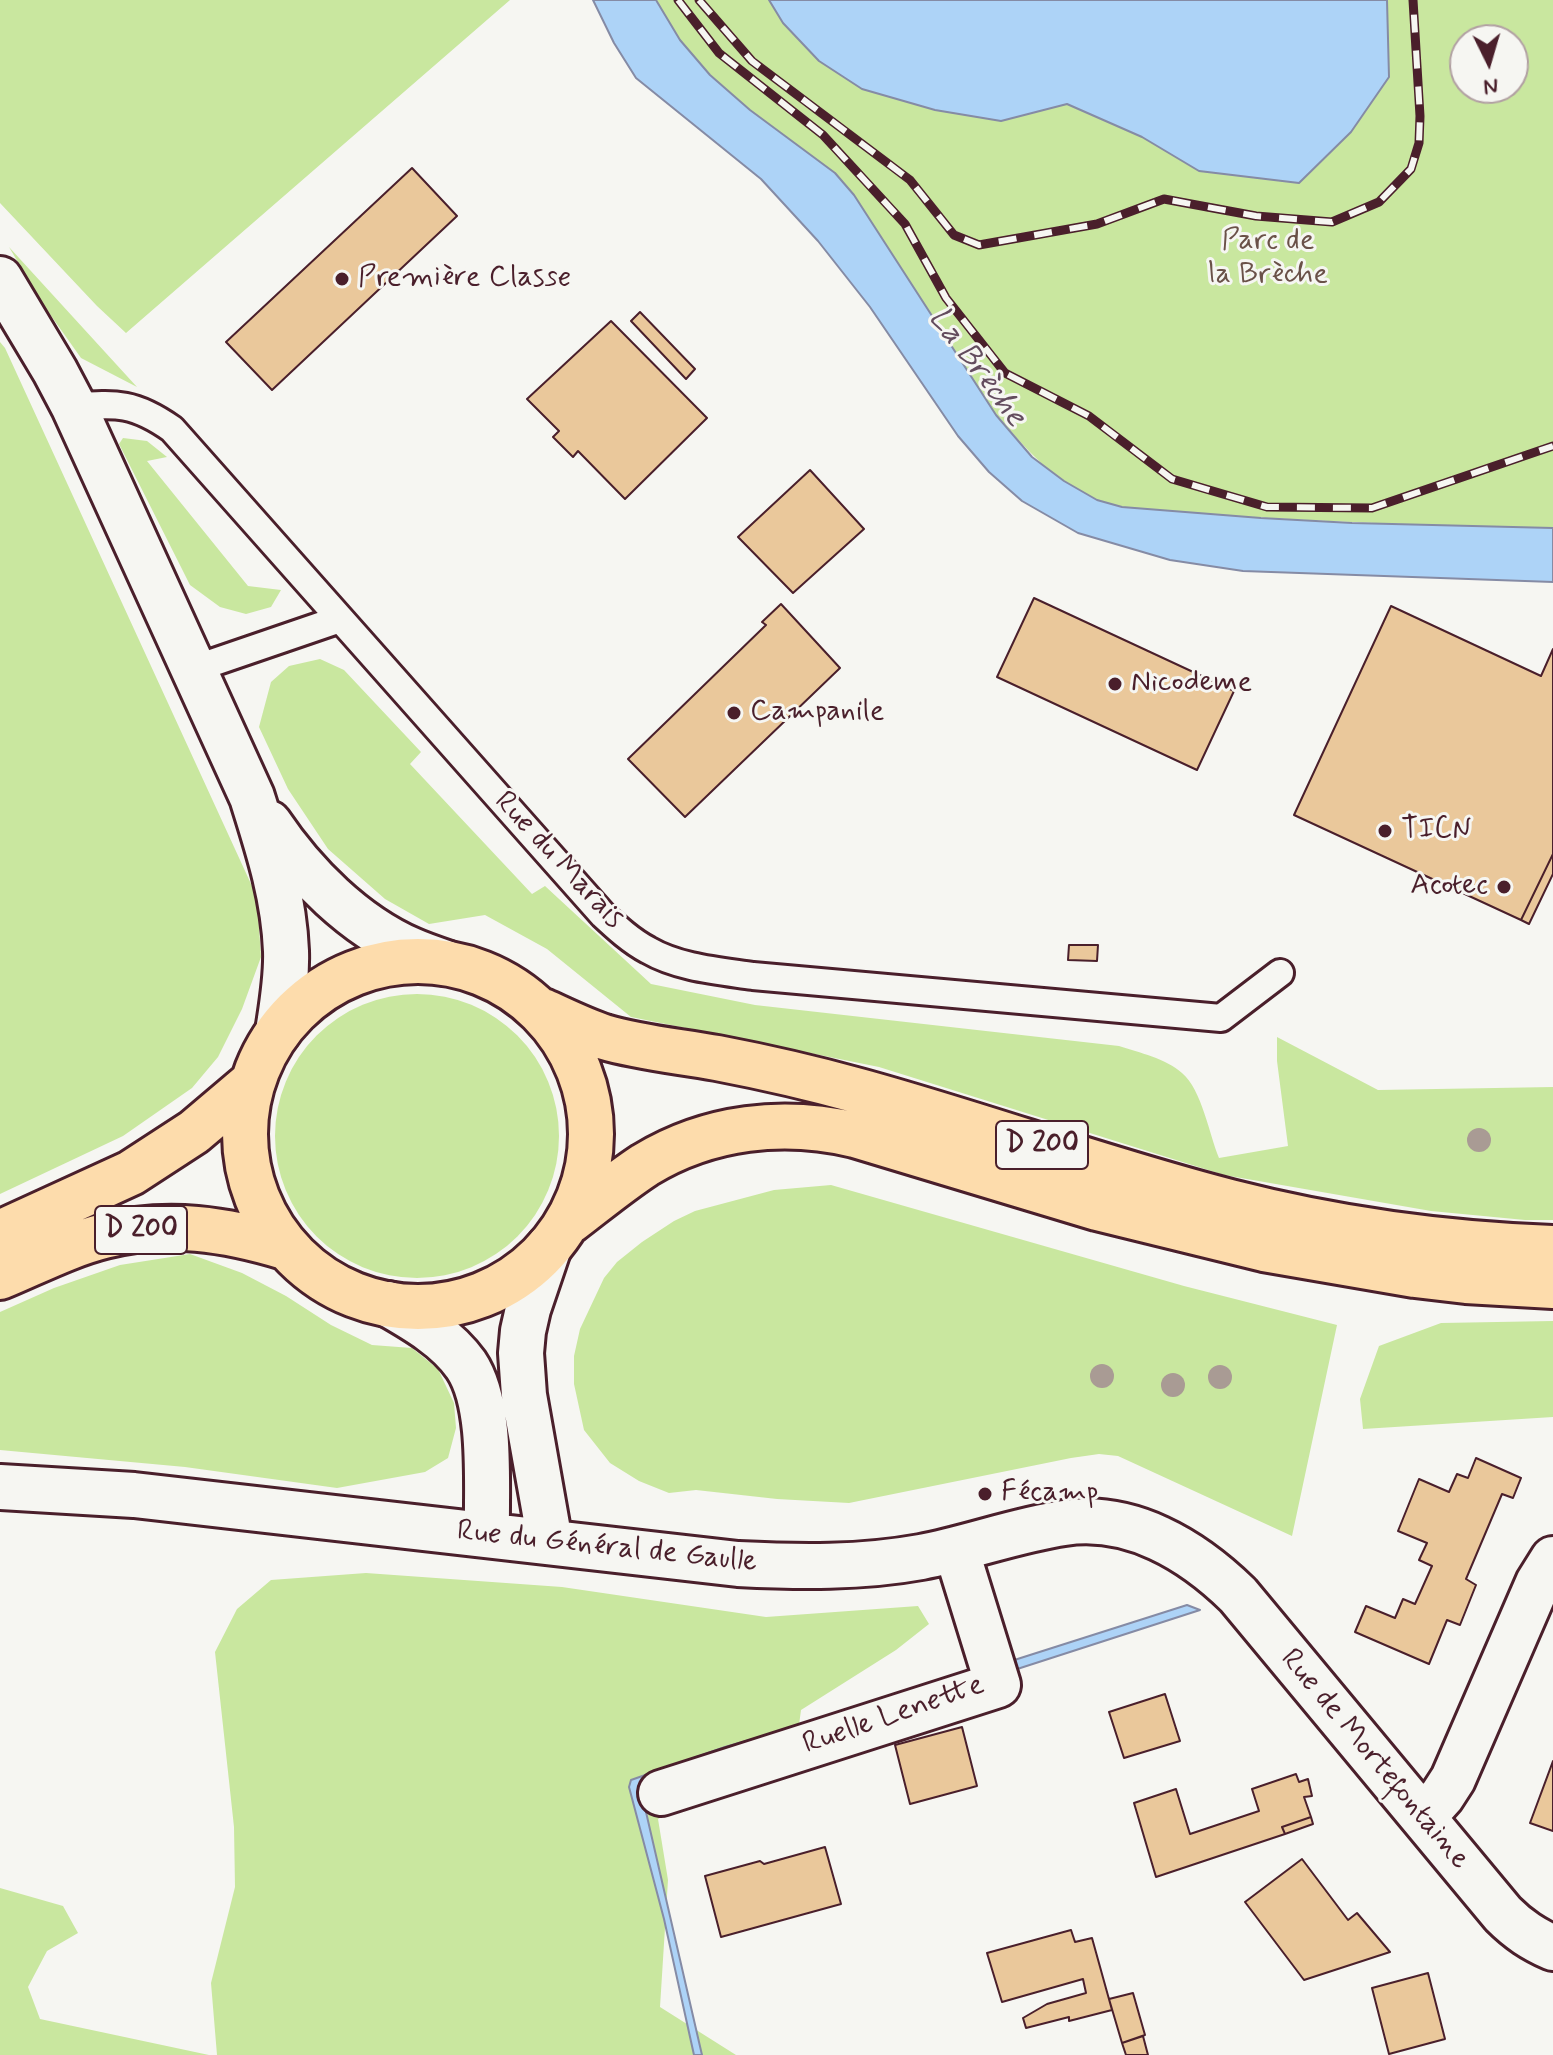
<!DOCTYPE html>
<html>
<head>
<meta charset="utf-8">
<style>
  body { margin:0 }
  #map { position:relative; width:1553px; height:2055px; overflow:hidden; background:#f6f6f2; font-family:Mynerve,sans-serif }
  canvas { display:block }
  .north { position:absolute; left:1449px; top:24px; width:80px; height:80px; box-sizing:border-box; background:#f6f6f2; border:2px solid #b1a0a2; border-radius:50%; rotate:175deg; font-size:22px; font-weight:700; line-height:32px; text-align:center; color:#4a1f2b }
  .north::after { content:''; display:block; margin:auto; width:28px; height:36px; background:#4a1f2b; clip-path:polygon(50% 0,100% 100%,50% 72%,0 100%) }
</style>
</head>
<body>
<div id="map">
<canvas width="1553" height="2055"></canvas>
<div class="north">N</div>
</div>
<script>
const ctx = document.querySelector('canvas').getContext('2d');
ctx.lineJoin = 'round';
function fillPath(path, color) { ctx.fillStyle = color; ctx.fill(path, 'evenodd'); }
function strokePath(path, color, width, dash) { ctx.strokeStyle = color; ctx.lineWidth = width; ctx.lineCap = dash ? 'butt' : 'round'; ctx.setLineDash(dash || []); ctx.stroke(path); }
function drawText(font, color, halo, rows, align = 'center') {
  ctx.font = font + ' Mynerve,sans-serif'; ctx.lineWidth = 6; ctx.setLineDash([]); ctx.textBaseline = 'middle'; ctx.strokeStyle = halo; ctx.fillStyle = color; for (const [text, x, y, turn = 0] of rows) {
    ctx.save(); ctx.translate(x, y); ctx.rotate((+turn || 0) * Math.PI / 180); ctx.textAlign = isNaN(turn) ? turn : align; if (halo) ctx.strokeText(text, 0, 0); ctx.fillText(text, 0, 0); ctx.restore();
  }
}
fillPath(new Path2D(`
  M 0,0 L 510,0 L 126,333 L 97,306 L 0,203 Z
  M 656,0 L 1553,0 L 1553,528 C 1439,525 1325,523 1212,514 C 1178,511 1128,513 1097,500 C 1055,483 1025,448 996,414 L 750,110 L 710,75 L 680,40 ZM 1465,40 L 1513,40 L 1513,88 L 1465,88 Z
  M 9,247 L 137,387 L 81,358 L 42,303 Z
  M 0,342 L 5,348 L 257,897 L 261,957 L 242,1009 L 218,1057 L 192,1088 L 123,1136 L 0,1194 Z
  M 123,438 L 147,441 L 167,457 L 147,461 L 248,586 L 281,590 L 271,607 L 246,614 L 220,607 L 190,585 L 119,444 Z
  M 320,659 L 344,670 L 421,752 L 410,764 L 532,894 L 545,886 L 651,984 L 755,1005 L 1119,1046 C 1140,1053 1165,1058 1182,1073 C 1202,1090 1209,1134 1219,1158 L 1288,1146 L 1277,1061 L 1277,1037 L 1378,1090 L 1553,1087 L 1553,1220 L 1525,1220 L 1431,1211 L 1224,1175 L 879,1067 L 631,1017 L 547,949 L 485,915 L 429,924 L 385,899 L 328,849 L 288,789 L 259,727 L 271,682 L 289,666 Z
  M275 1136a142 142 0 1 1 284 0a142 142 0 1 1-284 0Z
  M 831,1185 L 1184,1286 L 1337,1325 L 1292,1536 L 1118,1456 L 1099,1454 L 1071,1458 L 849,1503 L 777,1499 L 696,1490 L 669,1493 L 639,1481 L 610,1463 L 584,1430 L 574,1384 L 574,1356 L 580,1329 L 604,1278 L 617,1262 L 642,1242 L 674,1221 L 695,1211 L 774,1190 Z
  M 190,1254 L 242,1273 L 286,1296 L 331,1325 L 372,1345 L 412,1348 L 438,1369 L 454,1403 L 456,1428 L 448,1458 L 425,1472 L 337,1488 L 185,1467 L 0,1450 L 0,1312 L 54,1288 L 120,1265 Z
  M 1553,1321 L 1553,1417 L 1363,1429 L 1360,1399 L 1379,1346 L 1441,1323 Z
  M 366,1573 L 562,1587 L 766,1617 L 918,1606 L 929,1624 L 896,1650 L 801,1710 L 794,1762 L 700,1795 L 658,1819 L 668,1880 L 660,2007 L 736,2055 L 217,2055 L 211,1983 L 235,1887 L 234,1827 L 215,1652 L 237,1609 L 271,1580 Z
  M 0,1888 L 63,1906 L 78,1933 L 47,1951 L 28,1987 L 40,2019 L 209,2055 L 0,2055 Z`), '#c9e79f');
const water = new Path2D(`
  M 593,0 L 656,0 L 680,40 L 710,75 L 750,110 L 835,173 L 854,195 L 996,415 L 1032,457 L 1064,481 L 1097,500 L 1122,507 L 1261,518 L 1352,523 L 1553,528 L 1553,582 L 1243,571 L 1170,560 L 1078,533 L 1022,501 L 989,472 L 958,436 L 870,307 L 818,241 L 761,179 L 636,78 L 614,43 Z
  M 769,0 L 1387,0 L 1389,77 L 1351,132 L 1299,183 L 1199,171 L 1142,137 L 1067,104 L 1001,121 L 935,110 L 862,89 L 819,61 L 783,23 Z
  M 1187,1605 L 1200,1610 L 977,1682 L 736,1754 L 640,1786 L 702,2055 L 694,2055 L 664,1919 L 629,1787 L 631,1780 L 725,1747 L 873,1705 Z`);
fillPath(water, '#add3f7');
strokePath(water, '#858ba5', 2);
const building = new Path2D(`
  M 412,168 L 457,216 L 272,390 L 226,342 Z
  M 640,312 L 695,369 L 686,379 L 631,321 Z
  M 611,321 L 707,418 L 625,499 L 578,451 L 573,457 L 553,437 L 559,431 L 527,399 Z
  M 810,470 L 864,529 L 793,593 L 738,537 Z
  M 1034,598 L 1234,691 L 1197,770 L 997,677 Z
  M 781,604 L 840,668 L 685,817 L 628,759 L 766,625 L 762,622 Z
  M 1391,606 L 1541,676 L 1553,649 L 1553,854 L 1521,920 L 1294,815 Z
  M 1553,854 L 1553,874 L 1529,924 L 1521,920 Z
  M 1069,945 L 1098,945 L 1097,961 L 1068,960 Z
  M 1476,1458 L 1521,1478 L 1513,1498 L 1502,1494 L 1466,1579 L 1476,1585 L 1460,1625 L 1447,1620 L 1429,1664 L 1355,1632 L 1366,1606 L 1395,1618 L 1403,1599 L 1415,1604 L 1432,1566 L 1419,1560 L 1427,1543 L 1398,1531 L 1419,1479 L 1449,1492 L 1457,1474 L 1468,1478 Z
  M 1165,1694 L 1180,1741 L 1124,1758 L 1109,1712 Z
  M 962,1727 L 977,1786 L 910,1804 L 895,1745 Z
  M 1553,1761 L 1553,1831 L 1530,1823 Z
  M 1296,1774 L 1299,1782 L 1308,1779 L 1312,1796 L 1304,1797 L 1311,1817 L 1282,1827 L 1285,1834 L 1156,1877 L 1134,1803 L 1176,1789 L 1190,1834 L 1259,1811 L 1252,1789 Z
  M 1311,1817 L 1313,1824 L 1285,1834 L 1282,1827 Z
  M 825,1847 L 841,1904 L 721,1937 L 705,1876 L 760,1861 L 764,1864 Z
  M 1302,1859 L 1348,1920 L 1357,1913 L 1390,1952 L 1304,1980 L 1245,1902 Z
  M 1071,1930 L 1075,1942 L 1092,1938 L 1112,2010 L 1069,2021 L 1069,2017 L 1026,2028 L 1023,2018 L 1047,2004 L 1086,1993 L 1083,1979 L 1002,2002 L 987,1953 Z
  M 1428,1973 L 1445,2039 L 1389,2054 L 1372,1988 Z
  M 1133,1993 L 1145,2035 L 1122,2043 L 1109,1999 Z
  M 1143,2036 L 1148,2055 L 1126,2055 L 1122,2043 Z`);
fillPath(building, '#eac89b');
strokePath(building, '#4a1f2b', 2);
const lane = new Path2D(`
  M 74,407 C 117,403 135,403 172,429 L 603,915 C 617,928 631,941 648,950 C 679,968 719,971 753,976 L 1221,1018 L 1280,973
  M 194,669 L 340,619`);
const street = new Path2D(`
  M 549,1247 L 528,1309 L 523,1331 L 521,1353 L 524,1395 L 550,1542
  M 388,1304 C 416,1320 447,1338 466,1365 C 493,1405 486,1487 487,1535
  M 0,1487 L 134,1495 L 738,1564 C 799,1567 861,1568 921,1557 C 969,1548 1016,1530 1064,1523 C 1131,1513 1192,1550 1238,1595 L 1503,1914 C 1519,1930 1533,1939 1553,1948
  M 661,1793 L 998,1685 L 956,1549
  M 1423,1817 L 1442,1796 L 1453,1779 L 1538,1583 L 1553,1559`);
const secondary = new Path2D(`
  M 0,279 L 55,371 L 74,407 L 252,797 C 268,848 284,897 286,951 C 287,978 282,1005 278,1032
  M 269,823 C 304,875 354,925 411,950 C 422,955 434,959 446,963`);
const primary = new Path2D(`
  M245 1134a173 173 0 1 1 346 0a173 173 0 1 1-346 0Z
  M 543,1011 C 563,1020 583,1030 604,1037 C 641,1048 679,1051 717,1058 C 764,1067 812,1078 859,1091 C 983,1125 1105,1170 1230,1202 C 1335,1229 1444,1244 1553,1248
  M 570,1221 C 595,1202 619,1182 645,1165 C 709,1126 784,1118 855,1135 L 1097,1208 L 1264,1249 L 1415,1275 L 1466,1281 L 1553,1286
  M 0,1233 L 131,1173 L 194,1132 L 253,1082
  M 0,1277 C 34,1263 68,1245 104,1236 C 168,1220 226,1229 288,1248`);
strokePath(lane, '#4a1f2b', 32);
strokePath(street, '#4a1f2b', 50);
strokePath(secondary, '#4a1f2b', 50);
strokePath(primary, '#4a1f2b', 50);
strokePath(lane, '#f6f6f2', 26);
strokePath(street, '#f6f6f2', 44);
strokePath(secondary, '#f6f6f2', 44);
strokePath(primary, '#fddcac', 44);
const rail = new Path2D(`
  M 678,0 L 719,53 L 823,135 L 905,224 L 946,298 L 1005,373 L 1089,416 L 1172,479 L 1267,507 L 1372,508 L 1553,446
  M 699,0 L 752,61 L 910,180 L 954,235 L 979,245 L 1097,224 L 1164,199 L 1256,216 L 1332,222 L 1379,202 L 1411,169 L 1419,143 L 1420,116 L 1413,0`);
strokePath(rail, '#4a1f2b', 9);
strokePath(rail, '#f6f6f2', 6, [18]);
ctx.fillStyle = '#a99b94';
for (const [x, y] of [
  [1479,1140],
  [1102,1376],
  [1220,1377],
  [1173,1385]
]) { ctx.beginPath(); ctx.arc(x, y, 12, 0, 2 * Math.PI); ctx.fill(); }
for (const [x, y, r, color] of [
  [342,279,8,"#4a1f2b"],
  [1115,684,8,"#4a1f2b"],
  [734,713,8,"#4a1f2b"],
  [1385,831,8,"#4a1f2b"],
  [1504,887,8,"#4a1f2b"],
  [985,1494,8,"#4a1f2b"]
]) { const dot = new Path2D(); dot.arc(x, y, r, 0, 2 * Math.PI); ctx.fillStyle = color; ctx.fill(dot); strokePath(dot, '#f6f6f2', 3); }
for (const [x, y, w] of [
  [1042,1145,92],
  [141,1230,92]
]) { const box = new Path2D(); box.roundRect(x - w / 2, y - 24, w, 48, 6); ctx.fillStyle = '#f6f6f2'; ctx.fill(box); strokePath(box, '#4a1f2b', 2); }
drawText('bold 28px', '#4a1f2b', null, [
  ["D 200",1042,1145],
  ["D 200",141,1230]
]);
drawText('30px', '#6a5148', '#f6f6f2', [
  ["Parc de",1268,242],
  ["la Brèche",1268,276]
]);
drawText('30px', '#4a1f2b', '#f6f6f2', [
  ["Première Classe",358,279],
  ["Nicodeme",1131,684],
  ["Campanile",750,713],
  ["TICN",1401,831],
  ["Acotec",1488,887,"right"],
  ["Fécamp",1001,1494]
], 'left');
drawText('30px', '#4a1f2b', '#f6f6f2', [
  ["Rue du Marais",558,861,47],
  ["Rue du Général de Gaulle",607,1548,6],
  ["Ruelle Lenette",894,1716,-19],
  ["Rue de Mortefontaine",1374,1760,50]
]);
drawText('italic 32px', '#634c5e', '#f6f6f2', [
  ["La Brèche",976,368,53]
]);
</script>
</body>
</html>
